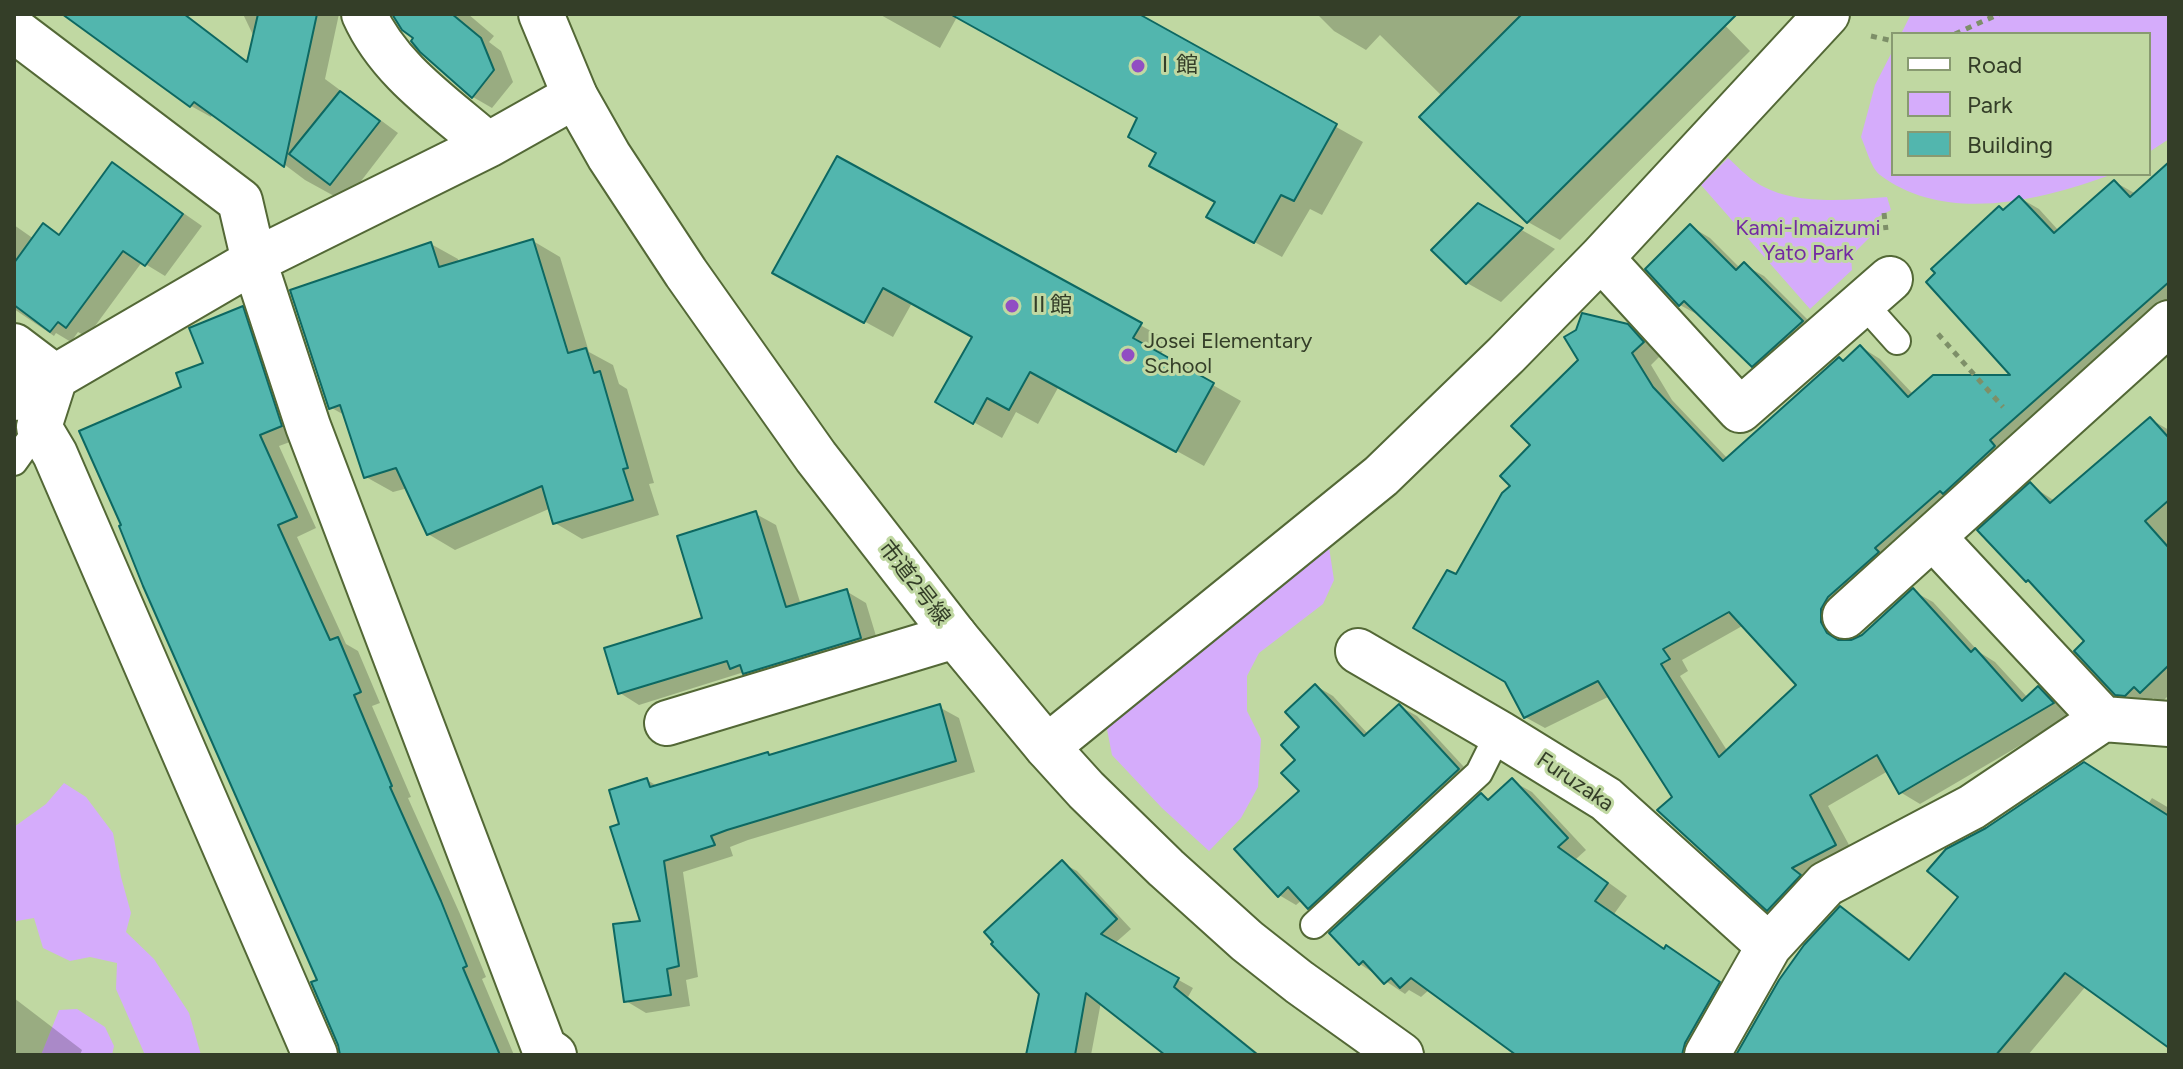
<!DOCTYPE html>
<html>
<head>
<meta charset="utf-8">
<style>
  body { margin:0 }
  #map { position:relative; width:2183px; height:1069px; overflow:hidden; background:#c0d8a2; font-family:Figtree,sans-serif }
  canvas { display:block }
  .frame { position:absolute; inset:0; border:16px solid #343e28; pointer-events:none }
  .legend { position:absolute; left:1891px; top:32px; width:260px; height:144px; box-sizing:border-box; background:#c0d8a2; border:2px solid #889a71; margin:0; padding:10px 14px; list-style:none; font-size:24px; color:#343e28 }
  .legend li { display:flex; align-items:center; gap:16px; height:40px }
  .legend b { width:40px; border:2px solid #889a71 }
</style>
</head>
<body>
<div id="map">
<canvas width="2183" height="1069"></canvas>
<div class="frame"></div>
<ul class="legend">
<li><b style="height:10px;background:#fff"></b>Road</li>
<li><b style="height:22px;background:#d5acfb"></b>Park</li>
<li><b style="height:22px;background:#52b6ae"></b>Building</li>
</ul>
</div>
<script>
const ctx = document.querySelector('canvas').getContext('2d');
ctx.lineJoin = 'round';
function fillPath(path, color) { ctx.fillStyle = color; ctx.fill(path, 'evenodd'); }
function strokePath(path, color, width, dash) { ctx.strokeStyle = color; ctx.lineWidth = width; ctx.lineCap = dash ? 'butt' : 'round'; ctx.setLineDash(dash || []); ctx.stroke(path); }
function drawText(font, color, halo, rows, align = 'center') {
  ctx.font = font + ' Figtree,"Noto Sans JP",sans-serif'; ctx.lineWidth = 6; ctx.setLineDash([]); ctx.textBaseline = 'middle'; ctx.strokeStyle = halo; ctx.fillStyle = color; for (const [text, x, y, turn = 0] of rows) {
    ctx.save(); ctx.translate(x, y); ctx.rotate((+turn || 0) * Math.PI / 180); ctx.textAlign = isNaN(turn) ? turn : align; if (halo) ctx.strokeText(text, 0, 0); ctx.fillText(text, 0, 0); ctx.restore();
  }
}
fillPath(new Path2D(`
  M 1911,14 L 2169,14 L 2169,139 L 2149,152 L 2149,34 L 1901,34 Z
  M 1893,50 L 1893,174 L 2113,174 C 2043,200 1946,225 1880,175 C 1871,168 1866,148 1861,137 L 1875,85 Z
  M 1728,158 C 1737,166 1746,176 1757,183 C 1793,206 1846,200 1887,197 L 1891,210 L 1878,217 L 1879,228 L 1851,256 L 1852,270 L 1810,309 L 1701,185 Z
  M 1329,547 L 1334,580 L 1323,604 L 1259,653 L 1247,676 L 1247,711 L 1261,739 L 1258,787 L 1241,818 L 1209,851 L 1162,808 L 1112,755 L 1106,724 L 1173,670 L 1197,654 L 1262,599 Z
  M 64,783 L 86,797 L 113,833 L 121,877 L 131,913 L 126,932 L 154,959 L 189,1013 L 201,1055 L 145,1055 L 116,989 L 117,963 L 90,957 L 70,961 L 43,948 L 34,918 L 17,921 L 14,924 L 14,827 L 46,804 Z
  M 77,1009 L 105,1027 L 114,1046 L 112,1055 L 41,1055 L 59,1010 Z`), '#d5acfb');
fillPath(new Path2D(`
  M 62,14 L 165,14 L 283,98 L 243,14 L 339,14 L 325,79 L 398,133 L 345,202 L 305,180 L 232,125 L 213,113 L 211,117 L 191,106 Z
  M 399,14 L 468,14 L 494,36 L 489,42 L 501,51 L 513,82 L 492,108 L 473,97 L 416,38 Z
  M 879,14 L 1135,14 L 1363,142 L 1322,215 L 1310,209 L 1282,257 L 1236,232 L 1217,202 L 1159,153 L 1140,118 L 957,17 L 940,48 Z
  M 1317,14 L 1714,14 L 1750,51 L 1560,240 L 1528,222 L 1421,117 L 1442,96 L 1380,35 L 1366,50 L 1334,31 Z
  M 838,158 L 1169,341 L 1160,355 L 1241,401 L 1204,466 L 1059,386 L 1038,424 L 1016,412 L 1002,438 L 938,402 L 974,337 L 912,303 L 893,337 L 803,288 Z
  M 113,164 L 202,226 L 165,276 L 142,262 L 87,337 L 78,332 L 71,342 L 56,333 L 54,336 L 14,309 L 14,225 L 34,239 L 43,226 L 60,236 Z
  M 2169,165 L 2169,320 L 1840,635 L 1844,642 L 1851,642 L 1862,637 L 1913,591 L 1933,602 L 1979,652 L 1995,662 L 2028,698 L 2038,688 L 2058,700 L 2072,715 L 1920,804 L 1900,792 L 1888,771 L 1828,806 L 1855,856 L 1788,921 L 1769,909 L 1674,797 L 1610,696 L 1545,728 L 1525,717 L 1456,577 L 1513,486 L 1533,445 L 1627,326 L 1648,338 L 1662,354 L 1651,365 L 1672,400 L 1728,459 L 1861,347 L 1880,359 L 1914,395 L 2015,376 L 2005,211 L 2020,198 L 2039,209 L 2059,231 L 2115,182 L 2136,194 ZM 1744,625 L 1799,685 L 1728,752 L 1680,676 L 1688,671 L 1682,660 Z
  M 1478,205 L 1555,249 L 1501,302 L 1467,283 Z
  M 1690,226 L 1710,238 L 1740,268 L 1744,265 L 1764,276 L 1822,334 L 1773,376 L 1753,365 L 1700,316 L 1680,305 Z
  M 533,241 L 560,257 L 589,352 L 613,365 L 619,384 L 627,389 L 654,483 L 649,484 L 659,515 L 582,539 L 555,523 L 551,508 L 455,550 L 428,534 L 408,488 L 393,492 L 366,477 L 346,416 L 330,407 L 431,244 L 458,259 L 459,263 Z
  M 242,309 L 262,320 L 301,438 L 279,446 L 316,528 L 297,537 L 346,644 L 358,651 L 380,703 L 372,706 L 411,797 L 408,798 L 460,914 L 486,977 L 482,979 L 514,1055 L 345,1055 L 183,388 L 206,364 Z
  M 2150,419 L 2169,430 L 2169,695 L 2161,703 L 2153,698 L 2146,706 L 2136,705 L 2116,693 L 2087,641 L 2035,585 L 2028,580 L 2030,485 L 2055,501 Z
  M 756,514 L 776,525 L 801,605 L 846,591 L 866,603 L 880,649 L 751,679 L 741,673 L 639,705 L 620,693 L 704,619 Z
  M 1316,686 L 1333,696 L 1368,734 L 1399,706 L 1417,716 L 1476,780 L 1326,918 L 1309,907 L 1302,900 L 1296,905 L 1279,895 L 1302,791 L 1298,760 L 1302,727 Z
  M 939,707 L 959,718 L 975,772 L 748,840 L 730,847 L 733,856 L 683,872 L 698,977 L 686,980 L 690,1006 L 646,1013 L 626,1001 L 643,922 L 622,825 L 647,780 L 659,787 L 768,754 L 773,756 Z
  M 1512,781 L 1532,792 L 1586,850 L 1576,859 L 1627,896 L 1614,914 L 1665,950 L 1667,947 L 1687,959 L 1739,995 L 1697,1055 L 1521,1055 L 1430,989 L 1421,997 L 1409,990 L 1405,994 L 1360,964 L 1481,795 L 1490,801 Z
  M 2152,798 L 2169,808 L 2169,1045 L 2086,986 L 2028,1055 L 1738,1055 L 1840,908 L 1862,921 L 1911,960 L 2148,804 Z
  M 1062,863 L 1077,871 L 1131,929 L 1114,944 L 1193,988 L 1188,997 L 1260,1055 L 1168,1055 L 1101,1002 L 1091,1055 L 1028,1055 Z
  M 14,998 L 82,1050 L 80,1055 L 14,1055 Z`), '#0003');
const building = new Path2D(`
  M 62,14 L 184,14 L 247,62 L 258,14 L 317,14 L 284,167 L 194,102 L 190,107 Z
  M 392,14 L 452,14 L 481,38 L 494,70 L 472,98 L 420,52 L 411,41 L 413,38 L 402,30 Z
  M 950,14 L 1139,14 L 1337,124 L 1294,201 L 1281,195 L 1254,243 L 1206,217 L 1215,202 L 1149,166 L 1156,153 L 1128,137 L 1137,118 Z
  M 1522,14 L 1737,14 L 1527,223 L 1419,117 Z
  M 340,91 L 380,121 L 330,185 L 289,154 Z
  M 837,156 L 1142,323 L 1133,338 L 1214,383 L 1176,452 L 1030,372 L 1009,410 L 987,398 L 973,424 L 935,402 L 972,337 L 883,288 L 864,323 L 772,273 Z
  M 112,162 L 183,214 L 145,266 L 123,251 L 66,328 L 58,322 L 50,332 L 14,305 L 14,263 L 43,223 L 59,235 Z
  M 2169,162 L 2169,282 L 1990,440 L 1995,446 L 1943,494 L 1940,491 L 1875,548 L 1879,552 L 1828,597 L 1821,609 L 1821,622 L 1827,633 L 1838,640 L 1851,640 L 1862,635 L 1913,588 L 1971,652 L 1975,648 L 2022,701 L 2038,686 L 2054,703 L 1899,794 L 1877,755 L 1810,795 L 1836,845 L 1792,868 L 1801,875 L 1767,911 L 1657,810 L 1672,797 L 1598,681 L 1524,718 L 1505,682 L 1413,628 L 1447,570 L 1456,574 L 1502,493 L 1510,486 L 1500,476 L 1530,445 L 1511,426 L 1578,360 L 1564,337 L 1576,330 L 1582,313 L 1628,324 L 1644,342 L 1632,353 L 1653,387 L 1723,461 L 1839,357 L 1843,361 L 1860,345 L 1908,397 L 1933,375 L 2010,375 L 1926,282 L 1935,273 L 1931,269 L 1999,206 L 2003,210 L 2019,196 L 2054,233 L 2114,180 L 2130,197 ZM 1729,612 L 1796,685 L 1719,757 L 1661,664 L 1670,659 L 1663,649 Z
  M 1478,203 L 1523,228 L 1466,284 L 1431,250 Z
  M 1690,224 L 1736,270 L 1744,262 L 1803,321 L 1752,367 L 1684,301 L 1679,306 L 1645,269 Z
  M 533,239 L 568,353 L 586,348 L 594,373 L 600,371 L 628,468 L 623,469 L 633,500 L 553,524 L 542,486 L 427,535 L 396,468 L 364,478 L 340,405 L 329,409 L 290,290 L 431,242 L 439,267 Z
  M 243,306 L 282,426 L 260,435 L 297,517 L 278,525 L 330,640 L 338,637 L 361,692 L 354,695 L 392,786 L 390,787 L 441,901 L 467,966 L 463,968 L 500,1055 L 340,1055 L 338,1045 L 311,982 L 317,980 L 143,586 L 119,526 L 121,525 L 79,431 L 181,387 L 176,373 L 203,363 L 189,328 Z
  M 2150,417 L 2169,438 L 2169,500 L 2145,521 L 2169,548 L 2169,665 L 2140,693 L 2134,687 L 2125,696 L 2115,695 L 2074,651 L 2084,641 L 2028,580 L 2026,582 L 1977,530 L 2030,482 L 2050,503 Z
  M 756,511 L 786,607 L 847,589 L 861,638 L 743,674 L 740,665 L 730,669 L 727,661 L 618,694 L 604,648 L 702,618 L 677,536 Z
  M 1315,684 L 1364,736 L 1399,704 L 1459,769 L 1308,909 L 1288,887 L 1278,897 L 1234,849 L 1299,791 L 1281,773 L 1295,760 L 1281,745 L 1299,727 L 1285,712 Z
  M 940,704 L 956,761 L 727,830 L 711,836 L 715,845 L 664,861 L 679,966 L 667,969 L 671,995 L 624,1002 L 613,924 L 640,921 L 610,827 L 619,824 L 609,790 L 647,778 L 650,787 L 768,752 L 769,755 Z
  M 2084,762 L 2169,816 L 2169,1048 L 2065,973 L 1996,1055 L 1736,1055 L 1779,980 L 1804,945 L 1840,906 L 1909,960 L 1958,897 L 1927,871 L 1946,849 L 1986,828 Z
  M 1512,778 L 1568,838 L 1558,847 L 1608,883 L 1595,901 L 1664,949 L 1666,945 L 1720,982 L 1685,1043 L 1682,1055 L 1516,1055 L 1411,978 L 1400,988 L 1391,978 L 1384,984 L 1363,961 L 1359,965 L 1329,933 L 1481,793 L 1488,800 Z
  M 1062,860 L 1117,919 L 1101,934 L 1179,978 L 1174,987 L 1258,1055 L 1165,1055 L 1086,993 L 1075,1055 L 1026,1055 L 1039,994 L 991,944 L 993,942 L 984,932 Z`);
fillPath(building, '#52b6ae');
strokePath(building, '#0d6862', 2);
const service = new Path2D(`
  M 1863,303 L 1897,341
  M 14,462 L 39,427
  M 1314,925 L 1479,773 L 1499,733`);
const minor = new Path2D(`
  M 364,14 C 389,70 442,105 488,145
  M 14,30 L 240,201 L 254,261 L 308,426 L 544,1048 L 554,1055
  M 1601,258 L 1740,410 L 1890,279
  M 14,346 L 55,377
  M 55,377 L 39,427 L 55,454 L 315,1055
  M 14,398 L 27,384 L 55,377 L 254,261 L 488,145 L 575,96
  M 1933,537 L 2103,719
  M 1845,616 L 2169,323
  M 1358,651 L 1499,733 L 1606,799 L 1769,946
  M 667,723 L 955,636
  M 1047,747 L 1381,476 L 1506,355 L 1601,258 L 1827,14
  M 1707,1055 L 1769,946 L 1826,884 L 1972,807 L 2103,719 L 2169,724`);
const tertiary = new Path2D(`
  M 541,14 L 575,96 L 609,156 L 686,273 L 816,457 L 955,636 L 1047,747 L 1086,790 L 1166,868 L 1247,941 L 1299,982 L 1401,1055`);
strokePath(service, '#536836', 30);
strokePath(minor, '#536836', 48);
strokePath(tertiary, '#536836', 48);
strokePath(new Path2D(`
  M 1955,34 L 1999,14
  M 1871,36 L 1893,41
  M 1884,213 L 1886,230
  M 1938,334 L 2003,407`), '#7d8f68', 5, [6, 6]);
strokePath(service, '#fff', 26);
strokePath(minor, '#fff', 44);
strokePath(tertiary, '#fff', 44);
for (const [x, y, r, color] of [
  [1138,66,8,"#914ec3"],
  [1012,306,8,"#914ec3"],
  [1128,355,8,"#914ec3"]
]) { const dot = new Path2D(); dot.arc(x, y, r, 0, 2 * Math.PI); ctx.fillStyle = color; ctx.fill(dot); strokePath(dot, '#c0d8a2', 3); }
drawText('22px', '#343e28', '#c0d8a2', [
  ["Ⅰ館",1154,66],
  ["Ⅱ館",1028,306],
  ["Josei Elementary",1144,342],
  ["School",1144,367]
], 'left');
drawText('22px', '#7329a3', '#c0d8a2', [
  ["Kami-Imaizumi",1808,229],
  ["Yato Park",1808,254]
]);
drawText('22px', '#343e28', '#c0d8a2', [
  ["市道2号線",914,583,52],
  ["Furuzaka",1575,782,34]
]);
</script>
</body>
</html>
